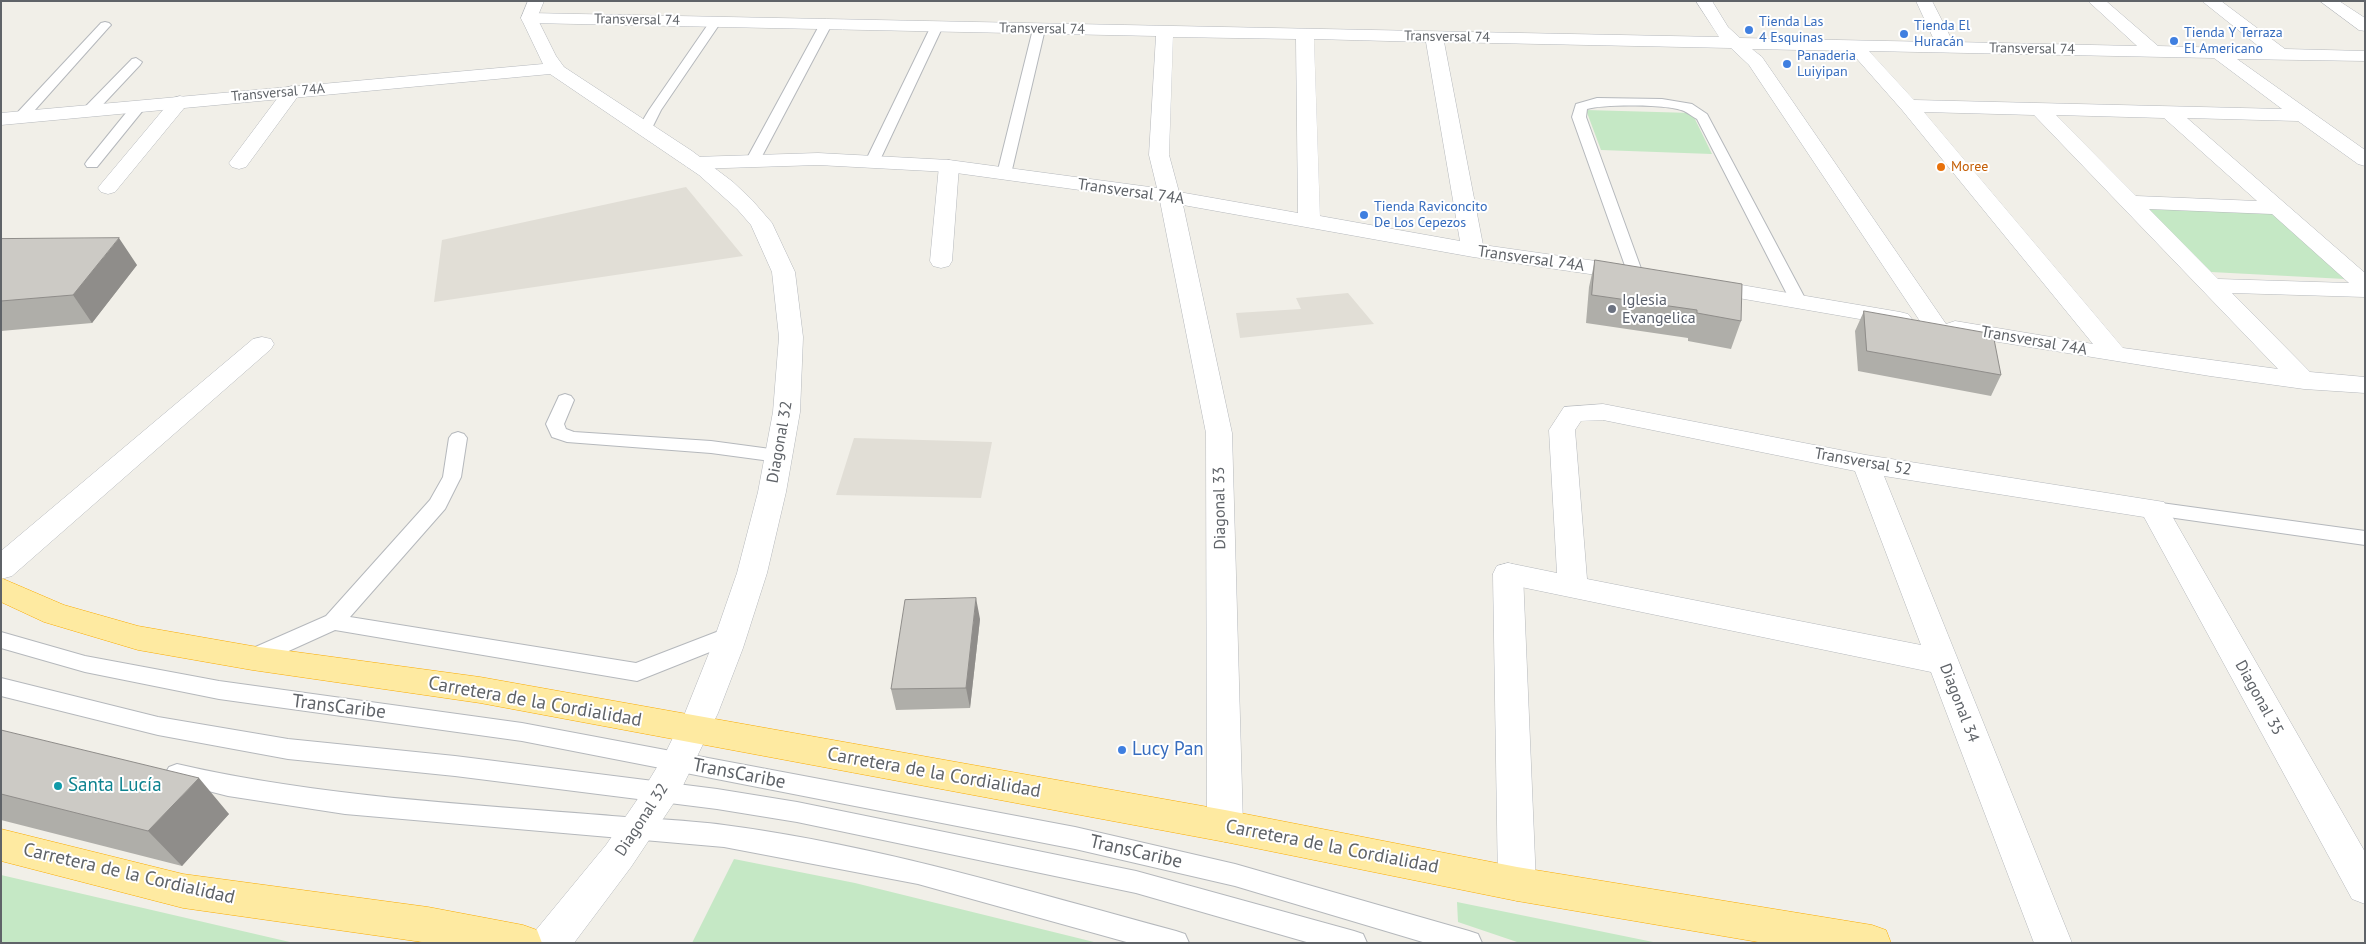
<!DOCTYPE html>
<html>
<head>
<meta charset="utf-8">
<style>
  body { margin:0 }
  #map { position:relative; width:2366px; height:944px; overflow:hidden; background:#f1efe8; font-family:"PT Sans",sans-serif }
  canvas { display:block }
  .frame { position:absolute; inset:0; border:2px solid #5f6368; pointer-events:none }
</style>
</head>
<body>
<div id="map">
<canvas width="2366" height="944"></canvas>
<div class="frame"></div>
</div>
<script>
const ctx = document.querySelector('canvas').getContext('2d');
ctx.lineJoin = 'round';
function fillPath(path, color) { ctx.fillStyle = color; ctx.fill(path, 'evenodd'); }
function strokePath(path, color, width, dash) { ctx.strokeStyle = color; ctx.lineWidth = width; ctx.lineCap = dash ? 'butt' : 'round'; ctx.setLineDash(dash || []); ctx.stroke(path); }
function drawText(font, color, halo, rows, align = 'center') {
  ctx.font = font + ' "PT Sans",sans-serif'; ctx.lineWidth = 4; ctx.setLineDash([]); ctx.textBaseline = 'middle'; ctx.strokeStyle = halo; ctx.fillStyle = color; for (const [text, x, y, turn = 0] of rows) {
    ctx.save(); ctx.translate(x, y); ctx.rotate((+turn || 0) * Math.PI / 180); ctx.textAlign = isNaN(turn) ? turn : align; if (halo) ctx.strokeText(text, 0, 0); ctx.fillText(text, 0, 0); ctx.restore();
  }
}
fillPath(new Path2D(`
  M 686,187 L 743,256 L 434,302 L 442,240 Z
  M 1348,293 L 1374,324 L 1240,338 L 1236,313 L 1301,309 L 1296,298 Z
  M 854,438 L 992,442 L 981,498 L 836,495 Z`), '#e1ded6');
fillPath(new Path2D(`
  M 1586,110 L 1692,113 L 1712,154 L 1601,150 Z
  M 2146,208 L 2270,210 L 2345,279 L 2211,272 Z
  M 734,859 L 855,883 L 1098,943 L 692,943 Z
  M 1,875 L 294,943 L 1,943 Z
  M 1457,902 L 1658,943 L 1520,943 L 1458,922 Z`), '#c5e8c5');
const service = new Path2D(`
  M 715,19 L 721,22 L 661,110 L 651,130 L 649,133 L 639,133 L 637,130 L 649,110 L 711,20 Z
  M 826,21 L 832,24 L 760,160 L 753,164 L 748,163 L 746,160 L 820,24 Z
  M 105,22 L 109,23 L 111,25 L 109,27 L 26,120 L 16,120 L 14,117 L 16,114 L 101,23 Z
  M 937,23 L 943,26 L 880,160 L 873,164 L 868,163 L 866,160 L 931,26 Z
  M 1039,25 L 1045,29 L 1011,174 L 1004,178 L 997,174 L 1033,29 Z
  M 136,58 L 142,62 L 140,65 L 94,114 L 84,114 L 82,111 L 84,108 L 132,59 Z
  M 1597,98 L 1662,99 L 1692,104 L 1707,114 L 1807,302 L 1805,305 L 1793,305 L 1791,302 L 1697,119 C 1693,117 1688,113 1684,111 C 1667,104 1604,104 1587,109 L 1586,117 L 1643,274 L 1641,277 L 1629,277 L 1572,117 L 1576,104 Z
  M 139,102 L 144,103 L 145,106 L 144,109 L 97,167 L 87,167 L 85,164 L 87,161 L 134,103 Z
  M 565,394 L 571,396 L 574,400 L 564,424 L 566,429 L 574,432 L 711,441 L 778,450 L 785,452 L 787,456 L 785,460 L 778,462 L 711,453 L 567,442 L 552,437 L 546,424 L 559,396 Z
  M 458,432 L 464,434 L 467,438 L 461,477 L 445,509 L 350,617 L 636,663 L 732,626 L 740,628 L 743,634 L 740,640 L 637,681 L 335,630 L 260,664 L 252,666 L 244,664 L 241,658 L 244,652 L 326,616 L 430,500 L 443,477 L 449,438 L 452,434 Z
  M 2154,502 L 2365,531 L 2365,545 L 2147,514 L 2144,509 L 2147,504 Z
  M 1,632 L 85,656 L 219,681 L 522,723 L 1075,827 L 1235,864 L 1469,931 L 1478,934 L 1482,943 L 1426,943 L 1235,886 L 1075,849 L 522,741 L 219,699 L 85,672 L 1,648 Z
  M 1,678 L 158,717 L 288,739 L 455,756 L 717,789 L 797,802 L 1136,871 L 1354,931 L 1363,934 L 1367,943 L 1310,943 L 1136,893 L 797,822 L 717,809 L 455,776 L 288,759 L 158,735 L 1,696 Z
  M 177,764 C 320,797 467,804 612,816 C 649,819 687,820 724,825 C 878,845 1027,891 1176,931 L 1185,934 L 1189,943 L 1130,943 L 918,884 L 724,847 L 345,814 L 228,796 L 169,781 L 165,774 L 169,767 Z`);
const pedestrian = new Path2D(`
  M 949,160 L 956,162 L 959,166 L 952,261 L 949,266 L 941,268 L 933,266 L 930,261 L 939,166 L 942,162 Z
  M 1508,563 L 1519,566 L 1523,574 L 1536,884 L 1530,896 L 1517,901 L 1504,896 L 1498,884 L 1493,574 L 1497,566 Z`);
const minor = new Path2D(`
  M 1696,1 L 1712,1 L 1728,27 L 1740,38 L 1935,42 L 1916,1 L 1932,1 L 1953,42 L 2137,46 L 2088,1 L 2106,1 L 2158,46 L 2262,49 L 2202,1 L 2221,1 L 2285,49 L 2365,51 L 2365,61 L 2237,59 L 2365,150 L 2365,166 L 2358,164 L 2298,121 L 2187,118 L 2365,273 L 2365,297 L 2232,293 L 2310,372 L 2365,377 L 2365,393 L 2304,389 L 2210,376 L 1955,335 L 1946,333 L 1944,329 L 1935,332 L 1926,330 L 1749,65 L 1731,48 L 1444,42 L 1483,245 L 1631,266 L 1639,268 L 1642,273 L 1639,278 L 1631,280 L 1473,257 L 1183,205 L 1232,433 L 1243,826 L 1238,837 L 1225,842 L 1212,837 L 1207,826 L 1206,433 L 1160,201 L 949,172 L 818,165 L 694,169 L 687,167 L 684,163 L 687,159 L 694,157 L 818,153 L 949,160 L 1157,188 L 1149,155 L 1156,36 L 529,23 L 523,22 L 521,18 L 523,14 L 529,13 L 1719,37 ZM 1173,37 L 1296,39 L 1298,213 L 1179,192 L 1169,155 ZM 1314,39 L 1426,42 L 1460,241 L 1320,216 ZM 1752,49 L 1850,51 L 1902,110 L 2093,344 L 1955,321 L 1946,324 L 1762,57 ZM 1869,51 L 2214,58 L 2282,109 L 1914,100 ZM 1924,112 L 2034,115 L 2278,369 L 2123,348 ZM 2056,115 L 2164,118 L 2257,201 L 2136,196 ZM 2149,209 L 2272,214 L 2349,283 L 2218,279 Z
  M 2320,1 L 2339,1 L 2365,18 L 2365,31 L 2359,30 Z
  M 292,86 L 299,88 L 301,92 L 246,167 L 239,169 L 232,167 L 229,163 L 232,159 L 285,88 Z
  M 180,96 L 187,98 L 189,102 L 115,192 L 108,194 L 101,192 L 98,188 L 101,184 L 173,98 Z
  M 1706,279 L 1900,312 L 1908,314 L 1912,319 L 1908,324 L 1900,326 L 1698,291 L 1694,286 L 1698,281 Z
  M 262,337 L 271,339 L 274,344 L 271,349 L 12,576 L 1,579 L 1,551 L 253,339 Z
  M 1603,404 L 1866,455 L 2164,502 L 2365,852 L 2365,904 L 2352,899 L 2144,517 L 1884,476 L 2072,943 L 2034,943 L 1931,672 L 1497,582 L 1493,574 L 1497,566 L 1508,563 L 1557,573 L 1549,430 L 1564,407 ZM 1603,420 L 1855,471 L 1921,645 L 1587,579 L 1575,430 L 1581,421 Z`);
const tertiary = new Path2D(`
  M 528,1 L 544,1 L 537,18 L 556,56 L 564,67 L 692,151 L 733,182 L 752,200 L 772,223 L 795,272 L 803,337 L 800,412 L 786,492 L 767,573 L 743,648 L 718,713 L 677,798 L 631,867 L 574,943 L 531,943 L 536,930 L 606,845 L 637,800 L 665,754 L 685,713 L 711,648 L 737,573 L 758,492 L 773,412 L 779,337 L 772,272 L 751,225 L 737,209 L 699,175 L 550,74 L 1,125 L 1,113 L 543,64 L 521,18 Z`);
const trunk = new Path2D(`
  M 1,578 L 64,605 L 138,626 L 252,646 L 480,677 L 1225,810 L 1517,867 L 1872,925 L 1886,930 L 1891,943 L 1764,943 L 1517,901 L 1225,842 L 480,703 L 252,670 L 138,650 L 44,622 L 1,602 Z
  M 1,829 L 183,874 L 428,907 L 523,925 L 537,930 L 542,943 L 429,943 L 183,908 L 1,861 Z`);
strokePath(service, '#b5b8bc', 2);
strokePath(pedestrian, '#b5b8bc', 1);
strokePath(minor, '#b5b8bc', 1);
strokePath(tertiary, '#b5b8bc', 1);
strokePath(trunk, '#f9ab00', 1);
fillPath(service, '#fff');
fillPath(pedestrian, '#fff');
fillPath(minor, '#fff');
fillPath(tertiary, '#fff');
fillPath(trunk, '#feeaa1');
fillPath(new Path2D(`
  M 1,239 L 137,265 L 92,323 L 1,331 Z
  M 1595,260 L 1741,321 L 1731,349 L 1688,341 L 1688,338 L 1586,323 L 1589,287 Z
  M 1864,311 L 2001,375 L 1991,396 L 1858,371 L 1855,331 Z
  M 980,619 L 970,708 L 896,710 L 891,689 Z
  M 1,730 L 229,814 L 182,866 L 1,820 Z`), '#afaea9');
fillPath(new Path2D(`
  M 119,238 L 137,265 L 92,323 L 73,295 Z
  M 976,598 L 980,619 L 970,708 L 966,688 Z
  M 199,778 L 229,814 L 182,866 L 148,831 Z`), '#8f8d8a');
const building = new Path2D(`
  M 119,238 L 73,295 L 1,301 L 1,239 Z
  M 1595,260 L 1742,284 L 1741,321 L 1697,313 L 1697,310 L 1592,295 Z
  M 1864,311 L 1993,334 L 2001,375 L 1867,351 Z
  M 976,598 L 966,688 L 891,689 L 905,600 Z
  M 1,730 L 199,778 L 148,831 L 1,794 Z`);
fillPath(building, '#cccac5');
strokePath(building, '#8f8d8a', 1);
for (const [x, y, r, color] of [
  [1749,30,5,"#3f7fe0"],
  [1904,34,5,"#3f7fe0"],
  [2174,41,5,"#3f7fe0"],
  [1787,64,5,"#3f7fe0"],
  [1941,167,5,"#e8710a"],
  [1364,215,5,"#3f7fe0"],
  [1612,309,5,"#6b7280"],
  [1122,750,5,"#3f7fe0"],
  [58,786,5,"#0f9aa8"]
]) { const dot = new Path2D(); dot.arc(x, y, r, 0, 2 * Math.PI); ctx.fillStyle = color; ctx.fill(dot); strokePath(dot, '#fff', 2); }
drawText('14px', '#5f6368', '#fff', [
  ["Transversal 74",637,20,1],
  ["Transversal 74",1042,29,1],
  ["Transversal 74",1447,37,1],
  ["Transversal 74",2032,49,1],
  ["Transversal 74A",278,93,-5]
]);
drawText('14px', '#366cbe', '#fff', [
  ["Tienda Las",1759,22],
  ["4 Esquinas",1759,38],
  ["Tienda El",1914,26],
  ["Huracán",1914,42],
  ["Tienda Y Terraza",2184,33],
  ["El Americano",2184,49],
  ["Panaderia",1797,56],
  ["Luiyipan",1797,72],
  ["Tienda Raviconcito",1374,207],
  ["De Los Cepezos",1374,223]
], 'left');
drawText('14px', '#c56008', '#fff', [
  ["Moree",1951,167]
], 'left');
drawText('16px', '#5f6368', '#fff', [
  ["Transversal 74A",1131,192,8],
  ["Transversal 74A",1531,259,8],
  ["Transversal 74A",2034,341,10],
  ["Diagonal 32",780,442,-80],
  ["Transversal 52",1863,462,10],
  ["Diagonal 33",1220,508,-91],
  ["Diagonal 35",2259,698,61],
  ["Diagonal 34",1959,703,69],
  ["Diagonal 32",642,820,-57]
]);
drawText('16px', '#5b616d', '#fff', [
  ["Iglesia",1622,300],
  ["Evangelica",1622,318]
], 'left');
drawText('19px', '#5f6368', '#fff', [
  ["Carretera de la Cordialidad",535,702,10],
  ["TransCaribe",339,707,7],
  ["Carretera de la Cordialidad",934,773,10],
  ["TransCaribe",739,774,11],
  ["Carretera de la Cordialidad",1332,847,11],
  ["TransCaribe",1136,852,13],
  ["Carretera de la Cordialidad",129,874,13]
]);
drawText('19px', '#366cbe', '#fff', [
  ["Lucy Pan",1132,750]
], 'left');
drawText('19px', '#0d838f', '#fff', [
  ["Santa Lucía",68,786]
], 'left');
</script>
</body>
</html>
